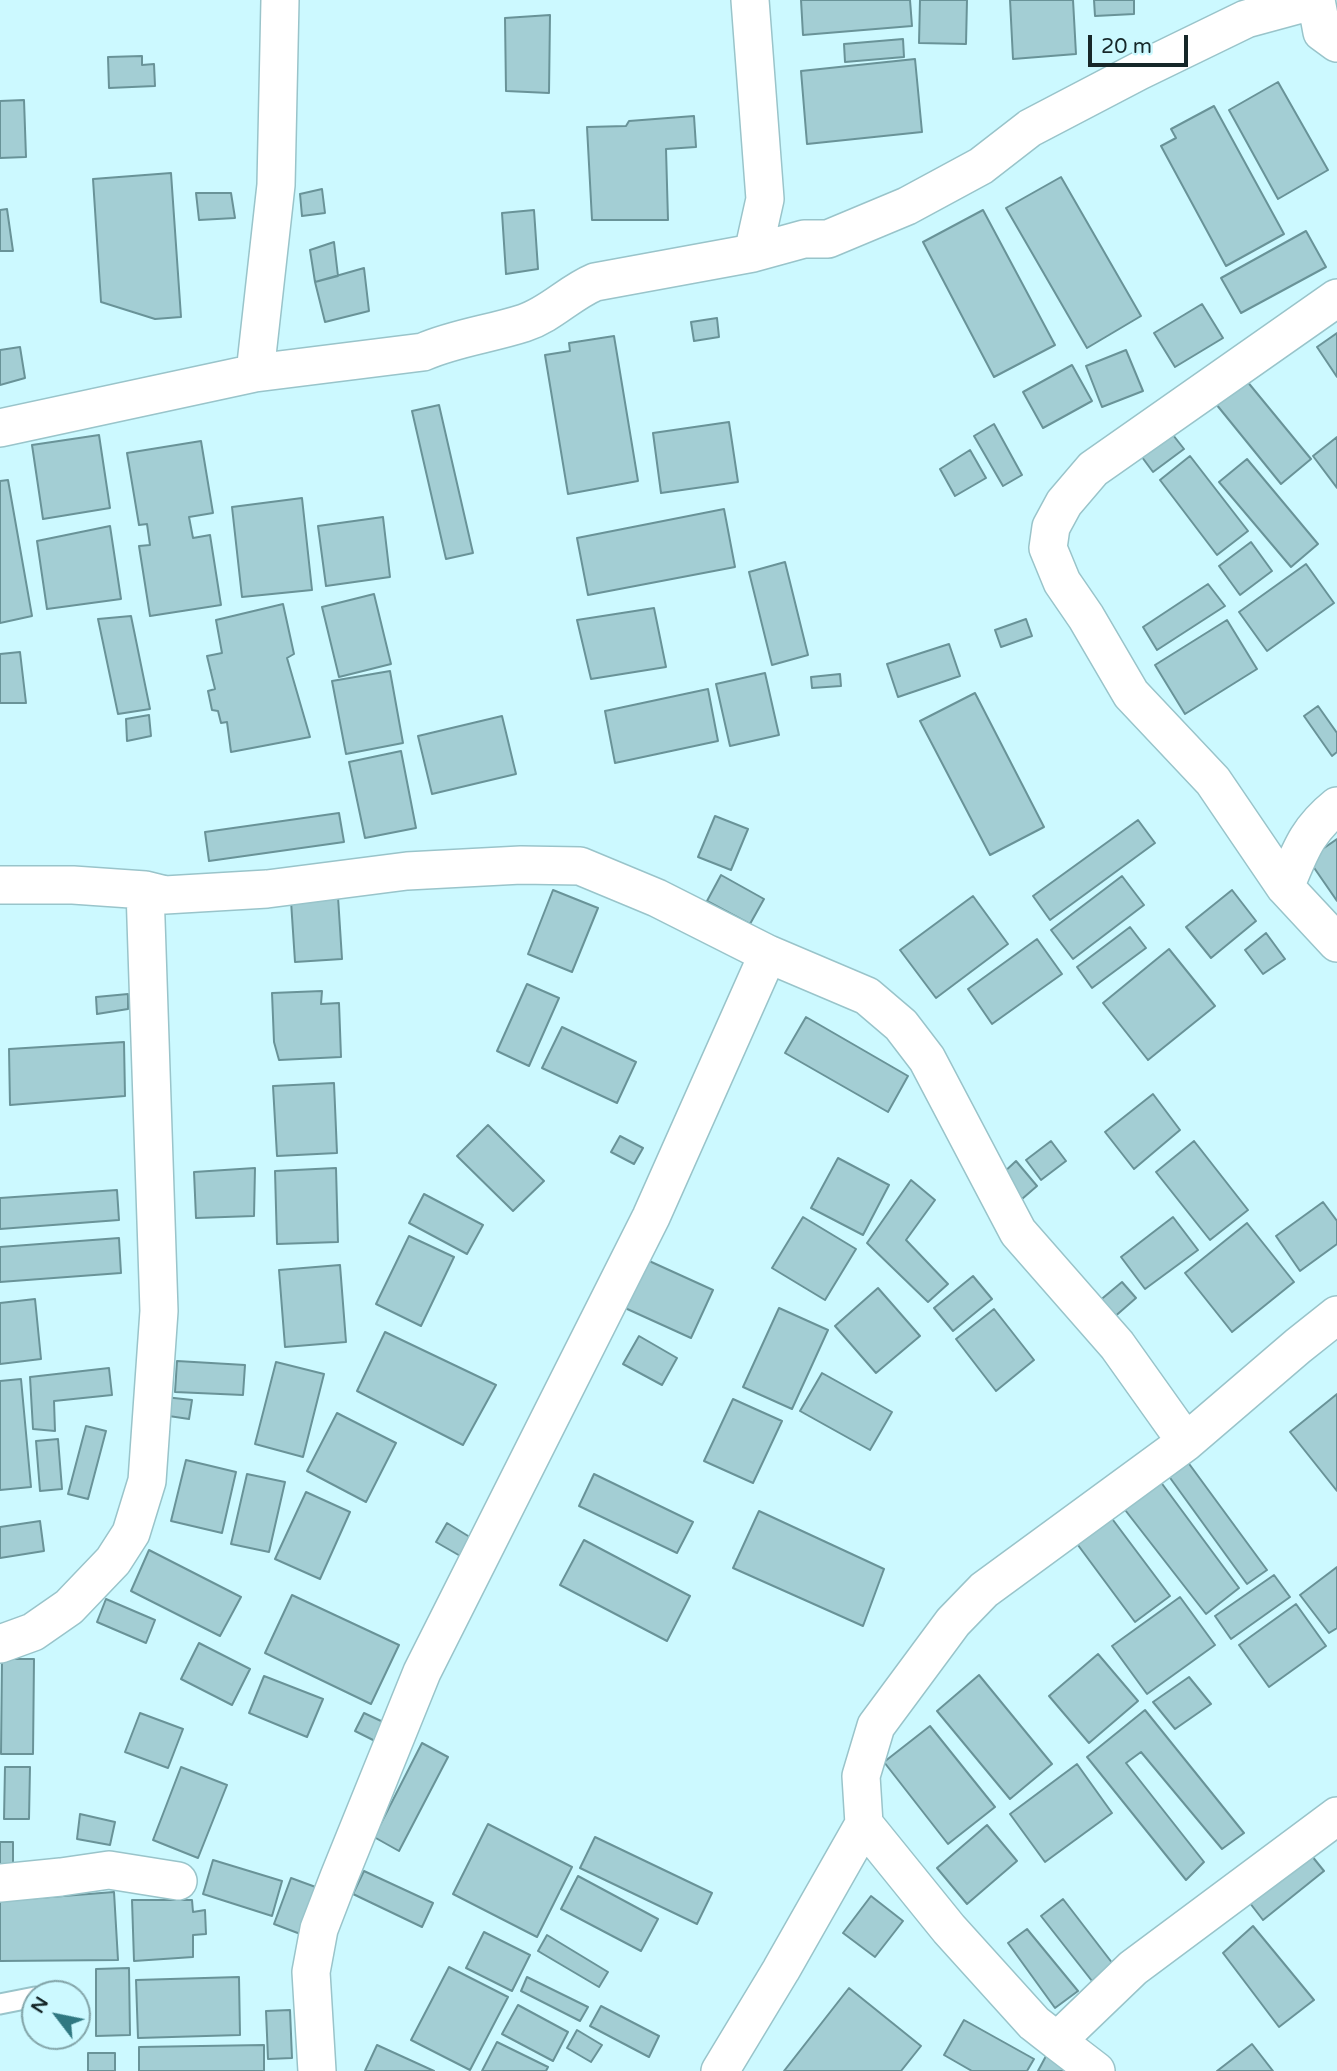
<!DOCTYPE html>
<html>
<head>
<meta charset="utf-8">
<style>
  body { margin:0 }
  #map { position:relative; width:1337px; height:2071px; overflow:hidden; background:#ccf9ff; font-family:"Varela Round",sans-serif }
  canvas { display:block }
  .north { position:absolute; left:21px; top:1980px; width:70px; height:70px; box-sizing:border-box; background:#ccf9ff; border:2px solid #83a5a9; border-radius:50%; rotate:302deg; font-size:19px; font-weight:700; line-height:28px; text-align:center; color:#162729 }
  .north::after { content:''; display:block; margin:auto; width:24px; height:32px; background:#307881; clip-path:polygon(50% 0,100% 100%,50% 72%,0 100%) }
  .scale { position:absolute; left:1088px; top:35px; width:100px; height:32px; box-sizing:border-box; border:4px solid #162729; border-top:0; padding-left:9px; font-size:21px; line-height:24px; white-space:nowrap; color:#162729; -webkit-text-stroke:5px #ccf9ff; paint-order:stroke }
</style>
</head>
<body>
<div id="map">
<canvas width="1337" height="2071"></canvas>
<div class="north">N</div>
<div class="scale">20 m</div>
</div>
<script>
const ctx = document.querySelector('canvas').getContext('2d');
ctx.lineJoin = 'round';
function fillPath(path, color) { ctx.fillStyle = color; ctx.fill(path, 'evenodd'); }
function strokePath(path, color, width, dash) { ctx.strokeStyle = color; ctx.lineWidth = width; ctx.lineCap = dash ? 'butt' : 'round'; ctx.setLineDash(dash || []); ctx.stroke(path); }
const building = new Path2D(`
  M 801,0 L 910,0 L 912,26 L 803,35 Z
  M 920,0 L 967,0 L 966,44 L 919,43 Z
  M 1010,0 L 1073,0 L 1076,54 L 1013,59 Z
  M 1094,0 L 1134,0 L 1134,14 L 1095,16 Z
  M 550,15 L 549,93 L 506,91 L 505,18 Z
  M 903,39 L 904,57 L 845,62 L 844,44 Z
  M 142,56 L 142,65 L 154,64 L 155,86 L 109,88 L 108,57 Z
  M 915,59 L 922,132 L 807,144 L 801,71 Z
  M 1278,82 L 1328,170 L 1278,199 L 1229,110 Z
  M 24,100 L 26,157 L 0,158 L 0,101 Z
  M 1214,106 L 1284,234 L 1226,266 L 1161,146 L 1176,138 L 1171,129 Z
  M 694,116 L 696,147 L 666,149 L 668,220 L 592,220 L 587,127 L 626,126 L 629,121 Z
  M 171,173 L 181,317 L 155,319 L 101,302 L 93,179 Z
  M 1061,177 L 1141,316 L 1087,348 L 1006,208 Z
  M 322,189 L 325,213 L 302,216 L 300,194 Z
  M 196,193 L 231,193 L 235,218 L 199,220 Z
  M 7,209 L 13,251 L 0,251 L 0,210 Z
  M 534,210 L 538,269 L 506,274 L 502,213 Z
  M 983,210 L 1055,345 L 994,377 L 923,242 Z
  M 1306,231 L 1326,267 L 1241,313 L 1221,278 Z
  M 334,242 L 338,276 L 315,282 L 310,250 Z
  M 364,268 L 369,311 L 325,322 L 315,282 Z
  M 1202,304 L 1223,338 L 1175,367 L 1154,333 Z
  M 717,318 L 719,337 L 694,341 L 691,322 Z
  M 1337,333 L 1337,377 L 1317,347 Z
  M 614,336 L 638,481 L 568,494 L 545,355 L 570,351 L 569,343 Z
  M 20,347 L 25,378 L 0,385 L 0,350 Z
  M 1126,350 L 1143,391 L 1102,407 L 1086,366 Z
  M 1072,365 L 1092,401 L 1043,428 L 1023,392 Z
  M 1246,380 L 1311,459 L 1281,484 L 1216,404 Z
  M 439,405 L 473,553 L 446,559 L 412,411 Z
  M 729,422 L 738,482 L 661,493 L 653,433 Z
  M 994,424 L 1022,475 L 1003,486 L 974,436 Z
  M 1166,426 L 1184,449 L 1153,472 L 1136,449 Z
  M 99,435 L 110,508 L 43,519 L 32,445 Z
  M 1337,437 L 1337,488 L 1313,456 Z
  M 201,441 L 213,513 L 189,517 L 193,538 L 210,535 L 221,605 L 150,616 L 139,546 L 150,545 L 147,524 L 139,525 L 127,453 Z
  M 970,450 L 986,478 L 955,496 L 940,469 Z
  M 1190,456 L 1248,531 L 1217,555 L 1160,480 Z
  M 1247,459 L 1318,544 L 1291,567 L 1219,482 Z
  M 8,480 L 32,616 L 0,623 L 0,481 Z
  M 302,498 L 312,590 L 242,597 L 232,507 Z
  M 724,509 L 735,567 L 588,595 L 577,538 Z
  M 383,517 L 390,577 L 326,586 L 318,526 Z
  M 110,526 L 121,599 L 47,609 L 37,541 Z
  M 1251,542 L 1272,571 L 1240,595 L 1219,566 Z
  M 785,562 L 808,655 L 772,665 L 749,572 Z
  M 1306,564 L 1334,603 L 1267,651 L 1239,612 Z
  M 1208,584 L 1225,606 L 1157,650 L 1143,627 Z
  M 374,594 L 391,664 L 339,677 L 322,607 Z
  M 283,604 L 294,654 L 287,658 L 310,737 L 231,752 L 227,722 L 221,723 L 218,711 L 212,710 L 208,691 L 215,689 L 207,656 L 222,653 L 216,620 Z
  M 654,608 L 666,667 L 591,679 L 577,620 Z
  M 131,616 L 150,709 L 118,714 L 98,619 Z
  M 1026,619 L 1032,636 L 1001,647 L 995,630 Z
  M 1227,620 L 1257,669 L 1185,714 L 1155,665 Z
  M 949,644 L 960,676 L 898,697 L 887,664 Z
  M 20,652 L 26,703 L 0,703 L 0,654 Z
  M 390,671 L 403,743 L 346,754 L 332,681 Z
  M 765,673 L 779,735 L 730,746 L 716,684 Z
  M 840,674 L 841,686 L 812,688 L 811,677 Z
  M 708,689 L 718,741 L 615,763 L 605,711 Z
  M 975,693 L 1044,827 L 990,855 L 920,721 Z
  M 1318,706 L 1337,733 L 1337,752 L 1332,756 L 1304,716 Z
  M 149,715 L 151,736 L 127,741 L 126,719 Z
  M 502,716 L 516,774 L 432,794 L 418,736 Z
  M 401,751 L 416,828 L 365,838 L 349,762 Z
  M 339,813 L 344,842 L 209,861 L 205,832 Z
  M 715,816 L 748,829 L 731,870 L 698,857 Z
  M 1138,820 L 1155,843 L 1050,920 L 1033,896 Z
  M 1337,839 L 1337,901 L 1308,859 Z
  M 721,875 L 764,899 L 750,924 L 707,901 Z
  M 1122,876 L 1144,905 L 1073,959 L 1051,930 Z
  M 553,890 L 598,908 L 572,972 L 528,954 Z
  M 1232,890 L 1256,921 L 1211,958 L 1186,927 Z
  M 973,896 L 1008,944 L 936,998 L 900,950 Z
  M 338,897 L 342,959 L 295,962 L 291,901 Z
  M 1130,927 L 1146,948 L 1092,988 L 1077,967 Z
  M 1266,933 L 1285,959 L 1263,974 L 1245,950 Z
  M 1037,939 L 1062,974 L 992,1024 L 968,989 Z
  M 1169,949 L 1215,1006 L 1148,1060 L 1103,1003 Z
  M 527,984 L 559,998 L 529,1066 L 497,1051 Z
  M 322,991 L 321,1004 L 339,1003 L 341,1057 L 279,1060 L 274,1042 L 272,993 Z
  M 128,994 L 128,1009 L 97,1014 L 96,997 Z
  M 806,1017 L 908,1076 L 888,1112 L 785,1053 Z
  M 562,1027 L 636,1062 L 617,1103 L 542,1068 Z
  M 124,1042 L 125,1096 L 10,1105 L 9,1049 Z
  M 334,1083 L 337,1153 L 277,1156 L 273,1086 Z
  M 1153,1094 L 1180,1130 L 1134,1169 L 1105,1132 Z
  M 488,1125 L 544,1181 L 513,1211 L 457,1156 Z
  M 620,1136 L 643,1148 L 634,1164 L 611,1152 Z
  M 1051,1141 L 1066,1161 L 1041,1180 L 1026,1160 Z
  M 1194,1141 L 1248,1210 L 1210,1240 L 1156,1172 Z
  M 838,1158 L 889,1185 L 863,1235 L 811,1208 Z
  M 1016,1161 L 1037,1186 L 1022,1199 L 1001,1175 Z
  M 255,1168 L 254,1216 L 196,1218 L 194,1172 Z
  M 336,1168 L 338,1242 L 277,1244 L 275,1171 Z
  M 911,1180 L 935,1200 L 906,1240 L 948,1284 L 928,1302 L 867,1243 Z
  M 117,1190 L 119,1220 L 0,1229 L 0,1198 Z
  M 424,1194 L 483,1225 L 467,1254 L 409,1223 Z
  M 1323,1202 L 1337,1221 L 1337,1244 L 1300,1271 L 1276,1236 Z
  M 803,1217 L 856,1249 L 825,1300 L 772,1268 Z
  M 1173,1217 L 1198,1250 L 1145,1289 L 1121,1257 Z
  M 1247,1223 L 1294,1282 L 1232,1332 L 1185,1273 Z
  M 409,1236 L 454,1257 L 421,1326 L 376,1304 Z
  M 119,1238 L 121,1273 L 0,1282 L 0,1247 Z
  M 647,1260 L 713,1290 L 691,1338 L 625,1308 Z
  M 340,1265 L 346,1342 L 285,1347 L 279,1270 Z
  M 973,1276 L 992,1299 L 953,1331 L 934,1308 Z
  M 1122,1282 L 1136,1298 L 1112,1319 L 1098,1302 Z
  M 878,1288 L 920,1336 L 876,1373 L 835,1326 Z
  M 35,1299 L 41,1359 L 0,1364 L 0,1303 Z
  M 779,1308 L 828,1330 L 792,1409 L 743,1387 Z
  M 994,1309 L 1034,1360 L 996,1391 L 956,1339 Z
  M 385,1332 L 496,1385 L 463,1445 L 357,1391 Z
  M 639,1336 L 677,1358 L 662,1385 L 623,1364 Z
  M 177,1361 L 245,1365 L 243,1395 L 175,1392 Z
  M 276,1362 L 324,1374 L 303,1457 L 255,1444 Z
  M 109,1368 L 112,1395 L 54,1401 L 55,1431 L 33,1429 L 30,1377 Z
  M 822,1373 L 892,1412 L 870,1450 L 800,1411 Z
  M 21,1379 L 31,1487 L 0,1490 L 0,1381 Z
  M 1337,1394 L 1337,1491 L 1290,1432 Z
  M 165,1397 L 192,1400 L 189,1419 L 162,1415 Z
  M 733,1399 L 782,1421 L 753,1483 L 704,1461 Z
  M 337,1413 L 396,1443 L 366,1502 L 307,1471 Z
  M 86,1426 L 106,1431 L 88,1499 L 68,1494 Z
  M 58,1439 L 62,1489 L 40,1491 L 36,1441 Z
  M 186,1460 L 236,1472 L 222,1533 L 171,1521 Z
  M 1187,1461 L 1267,1570 L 1247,1584 L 1168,1475 Z
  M 247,1474 L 285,1482 L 269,1552 L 231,1544 Z
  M 594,1474 L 693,1522 L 677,1553 L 579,1506 Z
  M 1160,1481 L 1239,1588 L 1206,1614 L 1122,1506 Z
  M 306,1492 L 350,1512 L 320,1579 L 275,1559 Z
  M 759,1511 L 884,1569 L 863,1626 L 733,1568 Z
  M 1107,1512 L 1170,1596 L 1135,1622 L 1072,1537 Z
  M 40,1521 L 44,1551 L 0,1558 L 0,1527 Z
  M 447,1523 L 473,1539 L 462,1557 L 436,1542 Z
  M 584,1540 L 690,1596 L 667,1641 L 560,1585 Z
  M 149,1550 L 241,1597 L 220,1636 L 131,1591 Z
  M 1337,1567 L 1337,1628 L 1329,1633 L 1300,1595 Z
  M 1274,1575 L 1290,1597 L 1231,1639 L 1215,1616 Z
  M 292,1595 L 399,1645 L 371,1704 L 265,1653 Z
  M 1180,1597 L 1215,1645 L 1147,1694 L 1112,1646 Z
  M 106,1599 L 155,1620 L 146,1643 L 97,1622 Z
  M 1296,1604 L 1326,1646 L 1269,1687 L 1239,1645 Z
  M 199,1643 L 250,1669 L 232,1705 L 181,1679 Z
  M 1098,1654 L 1138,1701 L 1089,1743 L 1049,1696 Z
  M 2,1659 L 34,1659 L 33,1754 L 1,1754 Z
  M 979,1675 L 1052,1764 L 1010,1799 L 937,1711 Z
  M 264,1676 L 323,1699 L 307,1737 L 249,1713 Z
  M 1189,1677 L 1211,1704 L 1175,1729 L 1153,1702 Z
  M 1145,1710 L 1244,1833 L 1222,1849 L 1141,1752 L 1126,1763 L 1204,1862 L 1186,1880 L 1087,1757 Z
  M 140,1713 L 183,1729 L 168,1768 L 125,1752 Z
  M 364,1713 L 396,1728 L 387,1747 L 355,1731 Z
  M 930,1726 L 995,1807 L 948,1844 L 884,1762 Z
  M 422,1743 L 448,1757 L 399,1851 L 374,1837 Z
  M 1077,1764 L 1112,1813 L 1045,1862 L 1010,1814 Z
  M 5,1767 L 30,1767 L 29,1819 L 4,1819 Z
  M 181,1767 L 227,1785 L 198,1858 L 153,1840 Z
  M 80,1814 L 115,1822 L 110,1845 L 77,1839 Z
  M 488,1824 L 572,1867 L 537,1937 L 453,1894 Z
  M 987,1825 L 1017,1861 L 967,1904 L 937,1868 Z
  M 595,1837 L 712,1893 L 697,1924 L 580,1868 Z
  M 0,1842 L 13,1842 L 13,1867 L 0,1867 Z
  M 1307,1850 L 1324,1871 L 1263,1920 L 1246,1898 Z
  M 213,1860 L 282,1881 L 272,1916 L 203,1894 Z
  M 364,1871 L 433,1903 L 422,1927 L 353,1894 Z
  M 578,1876 L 658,1919 L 641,1951 L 561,1909 Z
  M 291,1878 L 321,1889 L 303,1935 L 274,1924 Z
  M 114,1892 L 118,1960 L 0,1961 L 0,1901 Z
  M 871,1896 L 903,1921 L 875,1957 L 843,1933 Z
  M 1063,1899 L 1113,1964 L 1092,1981 L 1041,1916 Z
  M 132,1900 L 192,1900 L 193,1912 L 205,1910 L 206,1934 L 193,1935 L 193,1957 L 134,1961 Z
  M 1253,1926 L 1314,2000 L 1279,2027 L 1223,1953 Z
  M 1027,1929 L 1078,1991 L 1055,2008 L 1008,1943 Z
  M 484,1932 L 530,1955 L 512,1991 L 466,1968 Z
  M 547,1935 L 608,1972 L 599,1987 L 538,1951 Z
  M 449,1967 L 508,1997 L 470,2070 L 411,2040 Z
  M 129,1968 L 130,2035 L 96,2036 L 96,1969 Z
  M 239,1977 L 240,2035 L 138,2038 L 136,1980 Z
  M 527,1977 L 588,2007 L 580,2021 L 521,1991 Z
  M 849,1988 L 921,2046 L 901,2071 L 784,2071 Z
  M 518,2005 L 568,2032 L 553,2061 L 502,2034 Z
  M 601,2006 L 659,2036 L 649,2057 L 590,2026 Z
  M 290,2010 L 292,2058 L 268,2059 L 266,2011 Z
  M 964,2020 L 1034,2059 L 1027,2071 L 972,2071 L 944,2055 Z
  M 577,2030 L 602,2045 L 591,2062 L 567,2048 Z
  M 497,2042 L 548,2067 L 546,2071 L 482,2071 Z
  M 1252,2044 L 1273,2071 L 1217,2071 Z
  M 264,2045 L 264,2071 L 139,2071 L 139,2047 Z
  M 377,2045 L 434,2071 L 365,2071 Z
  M 88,2053 L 115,2053 L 115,2071 L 88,2071 Z
  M 1046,2056 L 1077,2071 L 1038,2071 Z`);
fillPath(building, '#a3ced4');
strokePath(building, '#699398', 2);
const lane = new Path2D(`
  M 0,2004 L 35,1997`);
const street = new Path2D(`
  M 750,0 L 765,199 L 753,253
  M 1337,298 L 1093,469 L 1064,503 L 1051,527 L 1048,548 L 1062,582 L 1086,617 L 1131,694 L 1213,781 L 1285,887 L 1337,943
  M 255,373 L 276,185 L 280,0
  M 0,428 L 255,373 L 423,352 C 455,338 490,334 524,323 C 551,314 569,293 595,282 L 753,253 L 804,239 L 828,239 L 907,206 L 981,166 L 1030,128 L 1139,71 L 1246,19 L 1316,0 L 1322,32 L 1337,43
  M 0,885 L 73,885 L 145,890 L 165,895 L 267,889 L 407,871 L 521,865 L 580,866 L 657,898 L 768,954 L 867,996 L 901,1025 L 927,1059 L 1018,1232 L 1117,1345 L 1186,1442
  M 1285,887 C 1300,852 1306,831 1337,806
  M 0,1644 L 33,1632 L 69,1607 L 113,1561 L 131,1533 L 147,1481 L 159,1311 L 145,890
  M 0,1883 L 61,1877 L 109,1870 L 178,1881
  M 1057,2041 L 1034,2023 L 949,1929 L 864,1824 L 861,1776 L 876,1726 L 953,1622 L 984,1590 L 1186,1442 L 1298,1346 L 1337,1315
  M 317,2071 L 311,1972 L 319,1929 L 339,1877 L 422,1672 L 651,1217 L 768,954
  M 720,2071 L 781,1970 L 864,1824
  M 1096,2071 L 1057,2041 L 1133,1968 L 1337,1816`);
strokePath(lane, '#99c4ca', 23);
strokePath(street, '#99c4ca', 40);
strokePath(lane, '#fff', 19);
strokePath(street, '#fff', 37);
</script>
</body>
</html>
